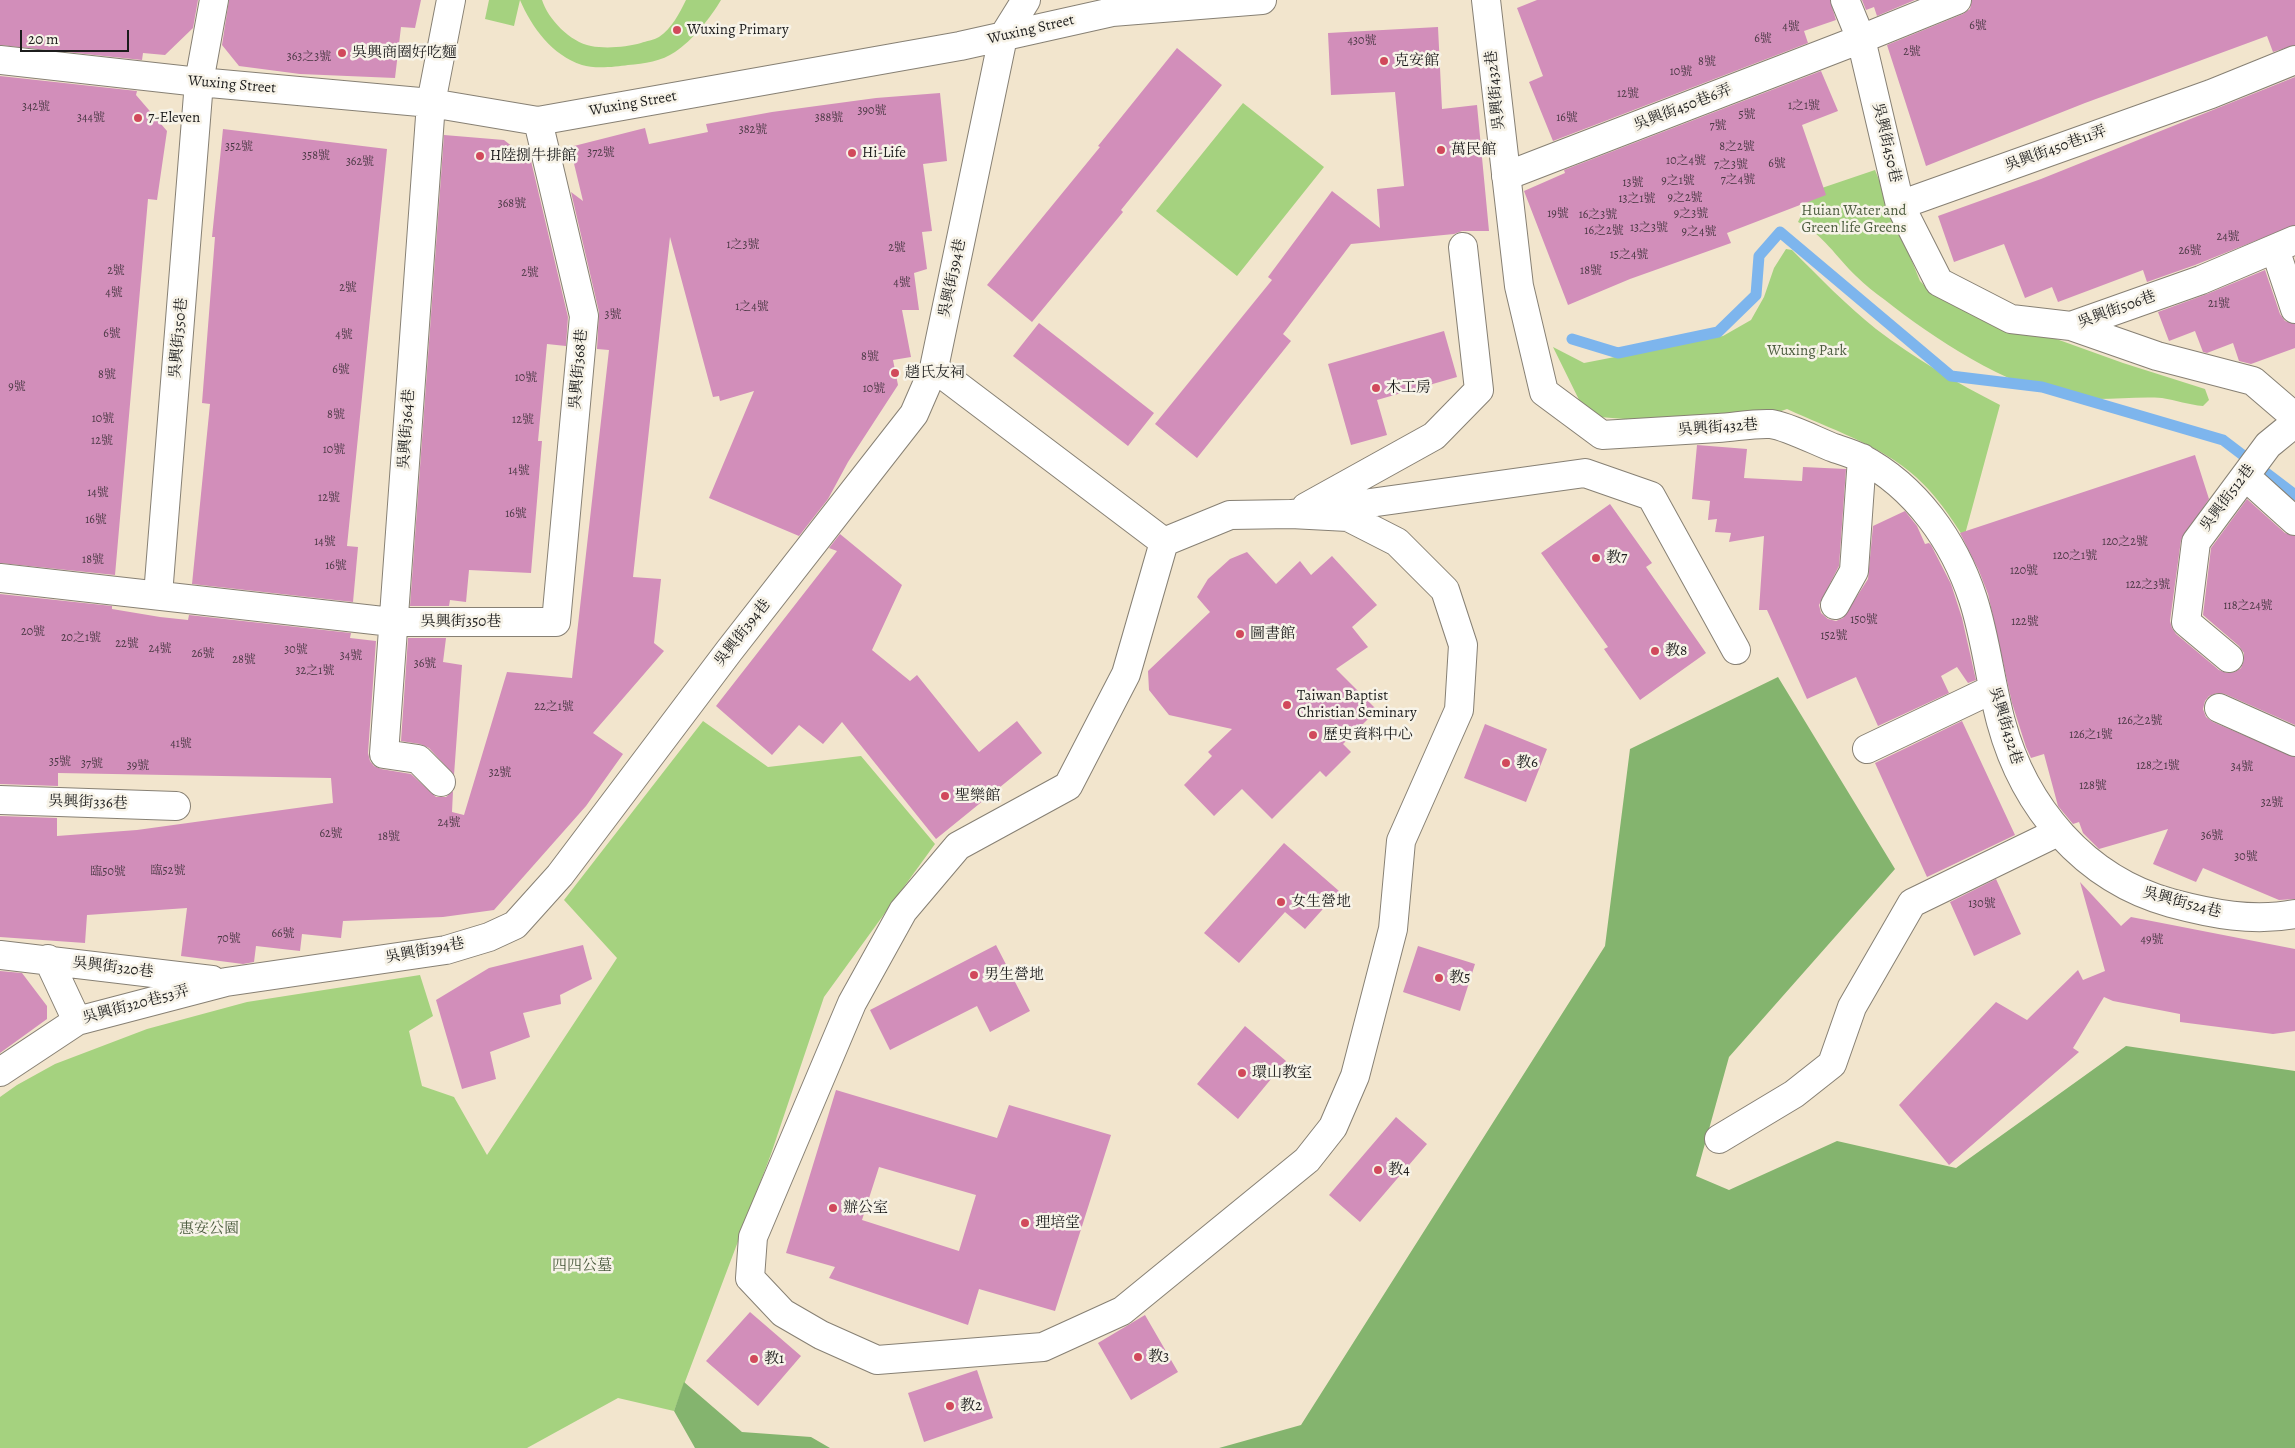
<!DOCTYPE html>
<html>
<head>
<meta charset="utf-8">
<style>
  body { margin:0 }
  #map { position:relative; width:2295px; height:1448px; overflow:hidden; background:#f2e5cd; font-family:Alegreya,serif }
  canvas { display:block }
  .scale { position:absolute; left:20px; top:30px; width:109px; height:22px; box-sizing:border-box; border:2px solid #1c1c1c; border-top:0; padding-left:6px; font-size:15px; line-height:18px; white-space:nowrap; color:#1c1c1c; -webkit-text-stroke:4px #f7f3e8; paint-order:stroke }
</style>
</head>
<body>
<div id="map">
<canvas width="2295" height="1448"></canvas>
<div class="scale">20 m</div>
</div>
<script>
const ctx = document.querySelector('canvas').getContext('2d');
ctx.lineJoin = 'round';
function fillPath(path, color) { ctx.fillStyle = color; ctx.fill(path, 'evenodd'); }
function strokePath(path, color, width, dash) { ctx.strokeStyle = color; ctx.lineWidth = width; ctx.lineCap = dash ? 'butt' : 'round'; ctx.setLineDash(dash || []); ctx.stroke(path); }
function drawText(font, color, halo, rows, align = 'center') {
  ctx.font = font + ' Alegreya,"Noto Serif TC",serif'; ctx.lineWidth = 5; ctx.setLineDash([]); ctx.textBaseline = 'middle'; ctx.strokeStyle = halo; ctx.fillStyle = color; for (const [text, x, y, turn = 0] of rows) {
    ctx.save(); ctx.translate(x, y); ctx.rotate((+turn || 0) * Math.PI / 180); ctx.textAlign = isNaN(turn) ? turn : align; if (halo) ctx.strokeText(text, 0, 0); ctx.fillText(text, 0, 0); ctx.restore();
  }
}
fillPath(new Path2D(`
  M 489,0 L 520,0 L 514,26 L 485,19 Z
  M 520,0 L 542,0 C 548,19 570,42 591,46 C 606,49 627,47 641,43 C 646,41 654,40 659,37 C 672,28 679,14 686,0 L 721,0 C 711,17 692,41 675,52 C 662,61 644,64 628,65 C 615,67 594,69 582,65 C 552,55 532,28 520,0 Z
  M 1243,103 L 1324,167 L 1237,276 L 1156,211 Z
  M 1875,170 L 1920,281 L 1934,295 L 2123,363 L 2205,389 L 2209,400 L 2203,406 C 2189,405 2176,400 2162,398 C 2131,396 2099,402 2068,397 C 2007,387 1933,338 1885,300 C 1875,293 1865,285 1856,276 C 1837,258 1822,233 1798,222 L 1813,191 Z
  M 1786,249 L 1792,250 C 1819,277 1846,305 1876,329 C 1914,358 1957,383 2000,405 L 1964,538 C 1950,516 1936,495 1916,477 C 1881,445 1830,429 1787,409 L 1758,419 L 1700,425 L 1587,416 L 1553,347 L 1584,363 L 1723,336 L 1751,320 L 1764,297 L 1774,268 Z
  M 703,721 L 768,767 L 861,756 L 935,844 L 824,997 L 771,1154 L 674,1411 L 618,1398 L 527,1448 L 0,1448 L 0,1097 L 17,1085 L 55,1064 L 147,1029 L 247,1002 L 420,975 L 433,1016 L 409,1031 L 422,1086 L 454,1097 L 487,1155 L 617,958 L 564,900 Z`), '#a5d27f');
fillPath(new Path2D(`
  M 1778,677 L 1895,869 L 1729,1057 L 1696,1176 L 1729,1190 L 1837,1141 L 1956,1168 L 2126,1046 L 2295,1071 L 2295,1448 L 1219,1448 L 1301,1425 L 1605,946 L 1630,749 Z
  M 684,1382 L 742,1432 L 811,1437 L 830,1448 L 695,1448 L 674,1411 Z`), '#84b46e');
strokePath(new Path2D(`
  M 1572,339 L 1618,353 L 1718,332 L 1756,295 L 1759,256 L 1780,232 L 1951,376 L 2042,387 L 2223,440 L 2295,495`), '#7db5ed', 11);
fillPath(new Path2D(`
  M 0,0 L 198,0 L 193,28 L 165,55 L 143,53 L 142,60 L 0,45 Z
  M 229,0 L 421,0 L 415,28 L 401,27 L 395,78 L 300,74 L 239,66 L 222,45 Z
  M 1537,0 L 1830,0 L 1836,20 L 1804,31 L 1808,43 L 1553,141 L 1529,82 L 1543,76 L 1517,8 Z
  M 1862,0 L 1915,0 L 1877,16 L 1874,7 L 1866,10 Z
  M 1972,0 L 2295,0 L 2295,45 L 2273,52 L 2267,36 L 2085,103 L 1926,166 L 1887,45 L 1963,14 L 1970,9 Z
  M 1438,27 L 1442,109 L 1477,105 L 1489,231 L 1462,231 L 1454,234 L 1351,244 L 1283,334 L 1291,341 L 1197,458 L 1155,424 L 1272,280 L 1268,277 L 1332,191 L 1380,228 L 1377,189 L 1404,186 L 1395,92 L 1331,95 L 1328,33 Z
  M 1177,48 L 1222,85 L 1121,210 L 1123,212 L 1032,322 L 987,285 L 1100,147 L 1098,146 Z
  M 1821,71 L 1838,111 L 1802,125 L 1826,195 L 1727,233 L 1731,243 L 1630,279 L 1568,305 L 1524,191 L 1565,173 L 1564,170 Z
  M 0,76 L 137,91 L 136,95 L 167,131 L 157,200 L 148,199 L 115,575 L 0,563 Z
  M 2295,77 L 2295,225 L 2195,265 L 2147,282 L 2143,270 L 2058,302 L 2052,287 L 2025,298 L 2004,244 L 1954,262 L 1938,216 L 2041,179 Z
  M 940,93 L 947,161 L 923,164 L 932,231 L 922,232 L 927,269 L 914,273 L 919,310 L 902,310 L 911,357 L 893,360 L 898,385 L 848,462 L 828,499 L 799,536 L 709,498 L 754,391 L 720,401 L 719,396 L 713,397 L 670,237 L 633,577 L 661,579 L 654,643 L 664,651 L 593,733 L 623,754 L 586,806 L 494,910 L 443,917 L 343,921 L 341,938 L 302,934 L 300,951 L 256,946 L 254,962 L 243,964 L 181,956 L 187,908 L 87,915 L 85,943 L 0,937 L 0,816 L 57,818 L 57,836 L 137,830 L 333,803 L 331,778 L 58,773 L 58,786 L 0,784 L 0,594 L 112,606 L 112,609 L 160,617 L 188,620 L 189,615 L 351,633 L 350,638 L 376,641 L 368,753 L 370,761 L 374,766 L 381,769 L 411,774 L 436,797 L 446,797 L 453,791 L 452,812 L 464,815 L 507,672 L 572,678 L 609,350 L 597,349 L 599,312 L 571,192 L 583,201 L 570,147 L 645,128 L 649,144 L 708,132 L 706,124 L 772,112 L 876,98 Z
  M 223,129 L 387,149 L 347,546 L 358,547 L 353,602 L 192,584 L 210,404 L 202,403 L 215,237 L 212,237 Z
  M 444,135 L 504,140 L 531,161 L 568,317 L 566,346 L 547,344 L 538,441 L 542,441 L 531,573 L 469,570 L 466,602 L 450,600 L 449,606 L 410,606 Z
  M 2265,270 L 2280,314 L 2285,321 L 2295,324 L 2295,348 L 2251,364 L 2239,361 L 2233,343 L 2207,353 L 2203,352 L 2195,331 L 2169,341 L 2158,312 L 2207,294 Z
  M 1039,323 L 1154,413 L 1128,446 L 1013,356 Z
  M 1444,331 L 1457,377 L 1377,400 L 1387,435 L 1351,445 L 1328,364 Z
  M 1697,445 L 1747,449 L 1744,478 L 1802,481 L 1803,467 L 1846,469 L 1839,566 L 1819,605 L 1821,613 L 1828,619 L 1836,621 L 1843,618 L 1868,579 L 1873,526 L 1905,511 L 1917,526 L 1925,544 L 1929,543 L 1931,545 L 1951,584 L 1962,618 L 1976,680 L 1968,683 L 1957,667 L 1941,676 L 1949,693 L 1878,726 L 1856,677 L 1807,699 L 1767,610 L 1759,610 L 1764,536 L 1729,542 L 1731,533 L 1715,532 L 1717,519 L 1708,520 L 1710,501 L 1692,499 Z
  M 2195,455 L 2209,499 L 2181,540 L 2170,621 L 2172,628 L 2176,634 L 2219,670 L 2227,673 L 2235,672 L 2241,668 L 2244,660 L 2244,653 L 2239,646 L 2203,615 L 2211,548 L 2247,499 L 2285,533 L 2295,536 L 2295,725 L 2225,694 L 2217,693 L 2209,696 L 2205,701 L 2203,709 L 2206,717 L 2213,722 L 2295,757 L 2295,899 L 2279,900 L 2203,868 L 2196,882 L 2153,864 L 2168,829 L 2099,849 L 2083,833 L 2079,822 L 2073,824 L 2058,806 L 2044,754 L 2031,758 L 2026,747 L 2012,703 L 1988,594 L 1979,571 L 1960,533 Z
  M 1610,504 L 1652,563 L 1646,567 L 1706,653 L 1640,700 L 1604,649 L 1608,647 L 1541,553 Z
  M 840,534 L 902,585 L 872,650 L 910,681 L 917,675 L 979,752 L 1017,721 L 1042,753 L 936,839 L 842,722 L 823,744 L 799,725 L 772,755 L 716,706 L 837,551 L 829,548 Z
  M 1247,552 L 1276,584 L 1300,561 L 1311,575 L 1332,556 L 1377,605 L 1352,627 L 1368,647 L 1336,669 L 1377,710 L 1343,744 L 1351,752 L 1326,777 L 1320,771 L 1272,819 L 1242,789 L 1214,816 L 1184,785 L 1212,756 L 1208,752 L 1232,729 L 1169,715 L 1149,690 L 1148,671 L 1210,612 L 1197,597 L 1208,579 L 1230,559 Z
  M 408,638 L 446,638 L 443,662 L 462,665 L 454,775 L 429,748 L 420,744 L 401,741 Z
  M 1962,721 L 2015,835 L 1927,877 L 1875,763 Z
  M 1485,724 L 1547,749 L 1526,802 L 1464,778 Z
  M 1284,843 L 1339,891 L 1305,929 L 1285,912 L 1239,963 L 1204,933 Z
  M 1996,879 L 2021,934 L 1974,956 L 1950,902 Z
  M 2080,882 L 2121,926 L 2131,917 L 2295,949 L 2295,1031 L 2273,1034 L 2180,1022 L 2180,1014 L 2113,1001 L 2104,997 L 2073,1048 L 2079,1052 L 1949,1165 L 1899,1105 L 1996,1002 L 2027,1020 L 2078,970 L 2083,980 L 2105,971 Z
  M 583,945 L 592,979 L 560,995 L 561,1004 L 523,1013 L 530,1037 L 490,1052 L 496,1079 L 462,1089 L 436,1000 L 489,968 Z
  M 996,945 L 1030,1011 L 990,1032 L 977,1006 L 890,1050 L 870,1010 Z
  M 1418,946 L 1475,964 L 1460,1011 L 1403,992 Z
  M 0,971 L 22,973 L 47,1006 L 47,1019 L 0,1053 Z
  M 1245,1026 L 1286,1061 L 1238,1119 L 1197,1084 Z
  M 836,1090 L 997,1138 L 1009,1105 L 1111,1135 L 1055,1311 L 979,1289 L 968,1325 L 829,1278 L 835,1267 L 786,1253 ZM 879,1167 L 976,1195 L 959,1251 L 862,1220 Z
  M 1396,1117 L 1427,1144 L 1360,1222 L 1329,1195 Z
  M 750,1312 L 801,1356 L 758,1406 L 706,1361 Z
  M 1145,1315 L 1178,1372 L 1131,1400 L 1098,1343 Z
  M 977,1370 L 993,1418 L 924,1442 L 908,1393 Z`), '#d28eba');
const minor = new Path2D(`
  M 1486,0 L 1519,286 L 1544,392 L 1602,435 C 1641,433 1679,430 1718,428 C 1735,427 1754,423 1771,424 C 1787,426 1818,442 1834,448 C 1843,451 1853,454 1861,458 C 1916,487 1954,541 1973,599 C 1986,639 1990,681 2001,722 C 2024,807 2084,879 2171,903 C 2212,914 2253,922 2295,914
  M 1845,0 L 1861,39 L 1900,205 L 1939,282 L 2011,319 L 2071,326 L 2201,280 L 2295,240
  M 0,60 L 199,82 L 431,103 L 538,121 L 960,46 L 1112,12 L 1262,0
  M 1506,176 L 1861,39 L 1957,0
  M 1900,205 L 2211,94 L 2295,60
  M 2275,249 L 2295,309
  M 2071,326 L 2157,356 L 2253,381 L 2295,417
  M 934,368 L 1164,542
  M 2245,476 L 2295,521
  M 1306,507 L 1434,436 L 1479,390 L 1463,247
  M 1291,514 L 1348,517 L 1397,542 L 1445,590 L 1463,645 L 1459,710 L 1401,841 L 1393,929 L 1355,1076 L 1333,1127 L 1307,1160 L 1122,1311 L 1043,1347 L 877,1360 L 821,1335 L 783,1313 L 750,1278 L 753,1237 L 852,1003 L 903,911 L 958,846 L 1068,786 L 1126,674 L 1164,542 L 1230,515 L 1291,514 L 1585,473 L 1651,496 L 1736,650
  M 0,578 L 392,622 L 556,622 L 584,316 L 538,121
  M 158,595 L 199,82 L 214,0
  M 1835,605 L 1854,571 L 1862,458
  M 2229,658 L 2186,622 L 2196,542 L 2268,445 L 2295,423
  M 2219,708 L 2295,742
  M 1867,749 L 1993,689
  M 441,782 L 418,759 L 384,754 L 431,103 L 451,0
  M 0,800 L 176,806
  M 0,955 L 212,980
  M 48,959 L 77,1021
  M 0,1072 L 77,1021 L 226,982 L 446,950 L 489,937 L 515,925 L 560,875 L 729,651 L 914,414 L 934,368 L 1003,37 L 1026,0
  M 1719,1139 L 1794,1094 L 1832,1064 L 1852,1007 L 1912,903 L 2058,832`);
strokePath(minor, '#878074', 30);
strokePath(minor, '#fff', 28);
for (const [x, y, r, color] of [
  [677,30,5,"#d1495b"],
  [342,53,5,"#d1495b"],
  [1384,61,5,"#d1495b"],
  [138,118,5,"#d1495b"],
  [1441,150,5,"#d1495b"],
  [852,153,5,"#d1495b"],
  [480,156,5,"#d1495b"],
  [895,373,5,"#d1495b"],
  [1376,388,5,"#d1495b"],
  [1596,558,5,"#d1495b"],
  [1240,634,5,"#d1495b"],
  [1655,651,5,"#d1495b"],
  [1287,705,5,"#d1495b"],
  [1313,735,5,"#d1495b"],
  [1506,763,5,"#d1495b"],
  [945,796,5,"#d1495b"],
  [1281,902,5,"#d1495b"],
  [974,975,5,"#d1495b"],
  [1439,978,5,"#d1495b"],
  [1242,1073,5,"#d1495b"],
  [1378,1170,5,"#d1495b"],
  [833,1208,5,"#d1495b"],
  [1025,1223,5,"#d1495b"],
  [1138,1357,5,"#d1495b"],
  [754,1359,5,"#d1495b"],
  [950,1406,5,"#d1495b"]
]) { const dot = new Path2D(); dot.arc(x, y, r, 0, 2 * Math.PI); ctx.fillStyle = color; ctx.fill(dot); strokePath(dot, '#f7f3e8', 2); }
drawText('12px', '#4a3844', null, [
  ["6號",1978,26],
  ["4號",1791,27],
  ["6號",1763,39],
  ["430號",1362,41],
  ["2號",1912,52],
  ["363之3號",309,57],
  ["8號",1707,62],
  ["10號",1681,72],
  ["12號",1628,94],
  ["1之1號",1804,106],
  ["342號",36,107],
  ["390號",872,111],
  ["5號",1747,115],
  ["344號",91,118],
  ["388號",829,118],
  ["16號",1567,118],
  ["7號",1718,126],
  ["382號",753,130],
  ["352號",239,147],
  ["8之2號",1737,147],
  ["372號",601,153],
  ["358號",316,156],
  ["10之4號",1686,161],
  ["362號",360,162],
  ["6號",1777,164],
  ["7之3號",1731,165],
  ["7之4號",1738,180],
  ["9之1號",1678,181],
  ["13號",1633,183],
  ["9之2號",1685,198],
  ["13之1號",1637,199],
  ["368號",512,204],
  ["19號",1558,214],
  ["9之3號",1691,214],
  ["16之3號",1598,215],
  ["13之3號",1649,228],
  ["16之2號",1604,231],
  ["9之4號",1699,232],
  ["24號",2228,237],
  ["1之3號",743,245],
  ["2號",897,248],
  ["26號",2190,251],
  ["15之4號",1629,255],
  ["2號",116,271],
  ["18號",1591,271],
  ["2號",530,273],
  ["4號",902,283],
  ["2號",348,288],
  ["4號",114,293],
  ["21號",2219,304],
  ["1之4號",752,307],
  ["3號",613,315],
  ["6號",112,334],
  ["4號",344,335],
  ["8號",870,357],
  ["6號",341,370],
  ["8號",107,375],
  ["10號",526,378],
  ["9號",17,387],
  ["10號",874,389],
  ["8號",336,415],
  ["10號",103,419],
  ["12號",523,420],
  ["12號",102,441],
  ["10號",334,450],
  ["14號",519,471],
  ["14號",98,493],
  ["12號",329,498],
  ["16號",516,514],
  ["16號",96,520],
  ["14號",325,542],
  ["120之2號",2125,542],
  ["120之1號",2075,556],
  ["18號",93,560],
  ["16號",336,566],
  ["120號",2024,571],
  ["122之3號",2148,585],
  ["118之24號",2248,606],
  ["150號",1864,620],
  ["122號",2025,622],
  ["20號",33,632],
  ["152號",1834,636],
  ["20之1號",81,638],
  ["22號",127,644],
  ["24號",160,649],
  ["30號",296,650],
  ["26號",203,654],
  ["34號",351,656],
  ["28號",244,660],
  ["36號",425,664],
  ["32之1號",315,671],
  ["22之1號",554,707],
  ["126之2號",2140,721],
  ["126之1號",2091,735],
  ["41號",181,744],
  ["35號",60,762],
  ["37號",92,764],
  ["39號",138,766],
  ["128之1號",2158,766],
  ["34號",2242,767],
  ["32號",500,773],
  ["128號",2093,786],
  ["32號",2272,803],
  ["24號",449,823],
  ["62號",331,834],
  ["36號",2212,836],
  ["18號",389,837],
  ["30號",2246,857],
  ["臨52號",168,871],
  ["臨50號",108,872],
  ["130號",1982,904],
  ["66號",283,934],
  ["70號",229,939],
  ["49號",2152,940]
]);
drawText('15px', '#1c1c1c', '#f7f3e8', [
  ["Wuxing Primary",687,30],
  ["吳興商圈好吃麵",352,53],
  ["克安館",1394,61],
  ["7-Eleven",148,118],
  ["萬民館",1451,150],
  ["Hi-Life",862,153],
  ["H陸捌牛排館",490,156],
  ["趙氏友祠",905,373],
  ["木工房",1386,388],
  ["教7",1606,558],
  ["圖書館",1250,634],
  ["教8",1665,651],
  ["Taiwan Baptist",1297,696],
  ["Christian Seminary",1297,713],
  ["歷史資料中心",1323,735],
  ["教6",1516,763],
  ["聖樂館",955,796],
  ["女生營地",1291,902],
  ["男生營地",984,975],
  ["教5",1449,978],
  ["環山教室",1252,1073],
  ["教4",1388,1170],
  ["辦公室",843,1208],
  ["理培堂",1035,1223],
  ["教3",1148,1357],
  ["教1",764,1359],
  ["教2",960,1406]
], 'left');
drawText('15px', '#1c1c1c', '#f7f3e8', [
  ["Wuxing Street",1031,30,-13],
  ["Wuxing Street",232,85,5],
  ["吳興街432巷",1496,90,-96],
  ["Wuxing Street",633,104,-10],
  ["吳興街450巷6弄",1683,108,-21],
  ["吳興街450巷",1886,143,77],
  ["吳興街450巷11弄",2056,149,-20],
  ["吳興街394巷",953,278,-78],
  ["吳興街506巷",2117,310,-20],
  ["吳興街350巷",179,338,-85],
  ["吳興街368巷",579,369,-85],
  ["吳興街432巷",1718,428,-4],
  ["吳興街364巷",407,429,-86],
  ["吳興街512巷",2228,498,-53],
  ["吳興街350巷",461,622],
  ["吳興街394巷",743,633,-52],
  ["吳興街432巷",2005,726,73],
  ["吳興街336巷",88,803,2],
  ["吳興街524巷",2182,903,15],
  ["吳興街394巷",425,951,-11],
  ["吳興街320巷",113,968,7],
  ["吳興街320巷53弄",136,1005,-15]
]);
drawText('15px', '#4c5c3f', '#f7f3e8', [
  ["Huian Water and",1854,211],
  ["Green life Greens",1854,228],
  ["Wuxing Park",1807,351],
  ["惠安公園",209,1229],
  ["四四公墓",582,1266]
]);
</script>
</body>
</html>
